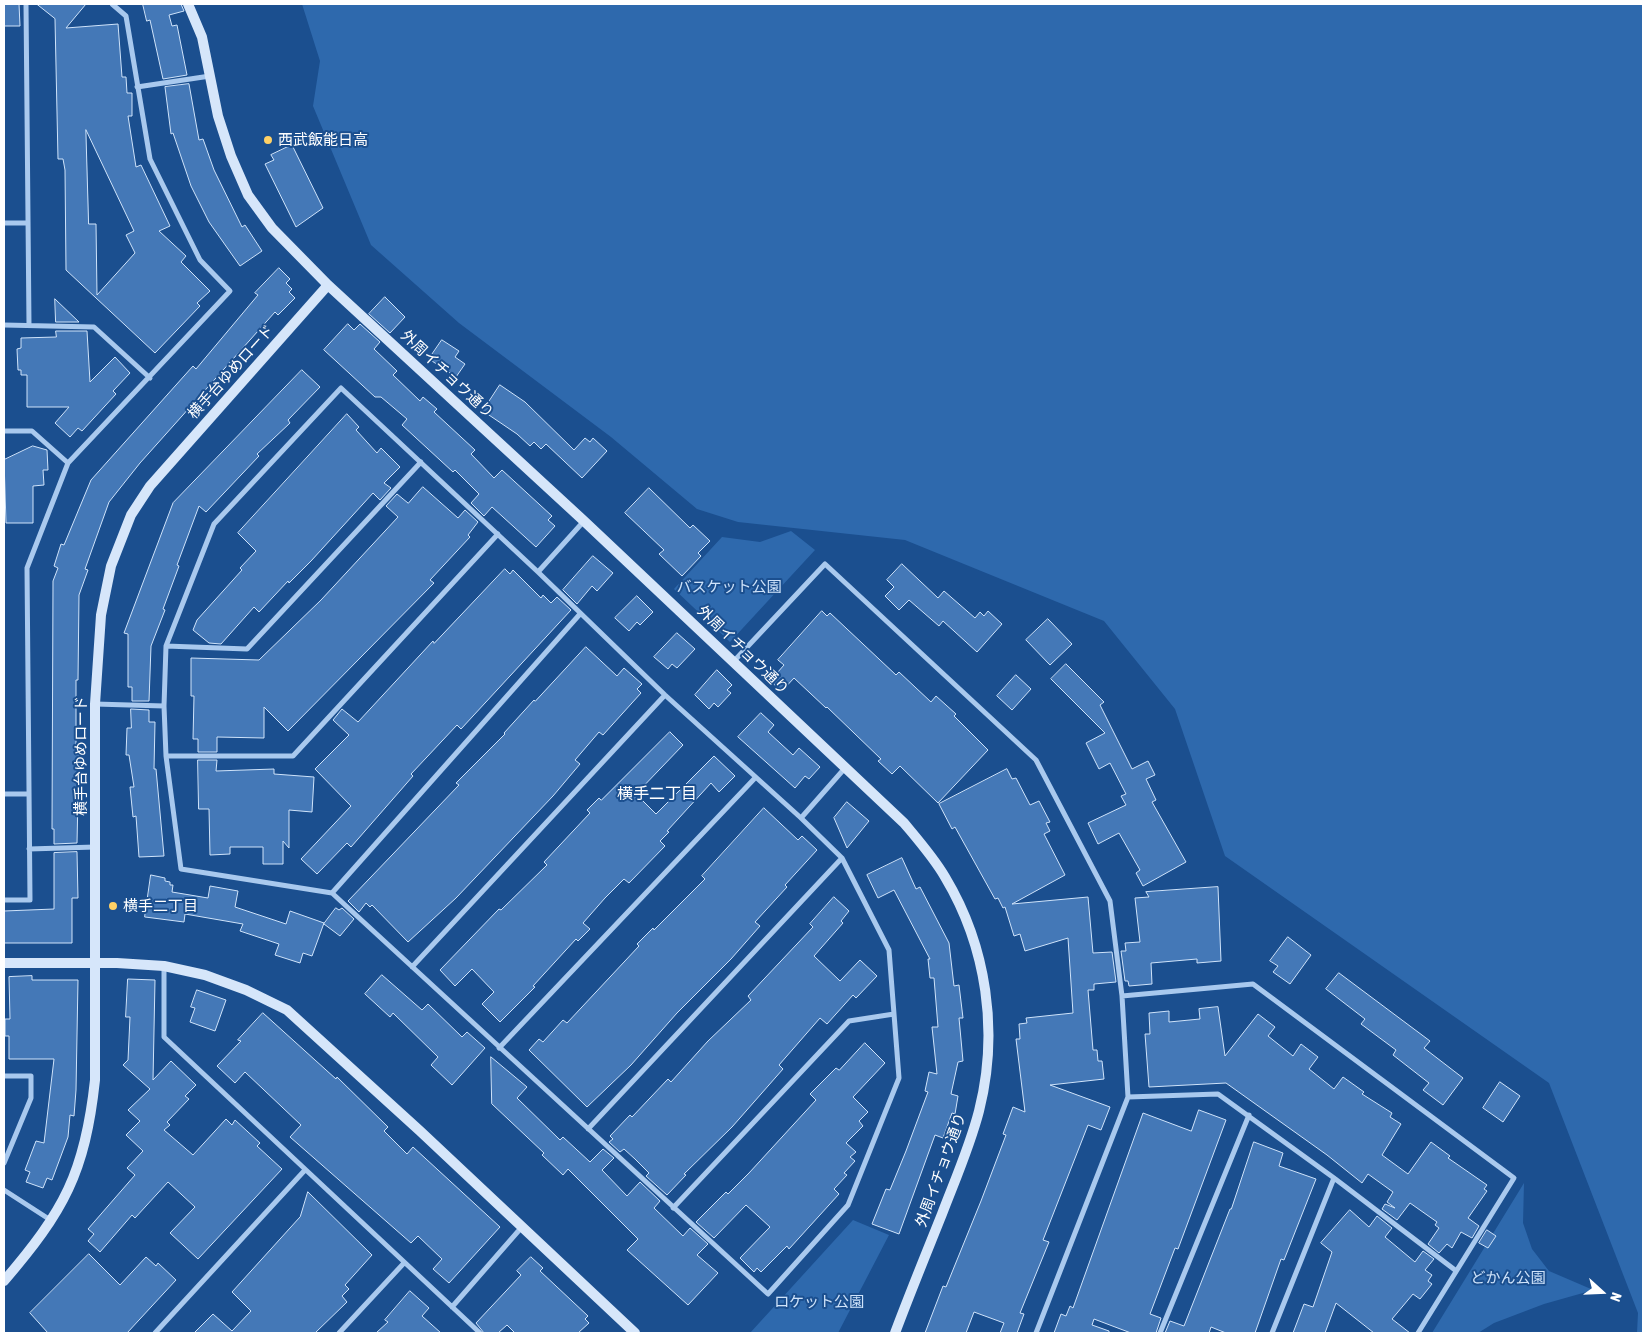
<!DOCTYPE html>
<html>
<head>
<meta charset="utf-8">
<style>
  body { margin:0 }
  #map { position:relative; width:1647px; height:1337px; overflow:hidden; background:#1b4f8f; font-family:"Asap Condensed",sans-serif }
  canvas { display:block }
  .frame { position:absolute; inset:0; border:5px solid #fff; pointer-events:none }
  .north { position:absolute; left:1577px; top:1267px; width:50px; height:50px; -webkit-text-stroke:4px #1b4f8f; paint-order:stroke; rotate:110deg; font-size:14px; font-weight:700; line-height:20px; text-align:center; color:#fff }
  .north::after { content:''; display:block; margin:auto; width:18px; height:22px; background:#fff; clip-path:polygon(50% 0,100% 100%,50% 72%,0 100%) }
</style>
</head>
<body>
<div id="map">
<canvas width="1647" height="1337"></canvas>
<div class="frame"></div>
<div class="north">N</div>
</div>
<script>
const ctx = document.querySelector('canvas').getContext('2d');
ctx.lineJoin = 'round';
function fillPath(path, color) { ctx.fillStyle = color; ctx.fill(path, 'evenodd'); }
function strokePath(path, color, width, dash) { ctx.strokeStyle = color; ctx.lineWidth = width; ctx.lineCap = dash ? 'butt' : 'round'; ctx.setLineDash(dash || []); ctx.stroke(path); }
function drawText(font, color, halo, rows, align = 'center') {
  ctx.font = font + ' "Asap Condensed","Noto Sans JP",sans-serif'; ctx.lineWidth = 4; ctx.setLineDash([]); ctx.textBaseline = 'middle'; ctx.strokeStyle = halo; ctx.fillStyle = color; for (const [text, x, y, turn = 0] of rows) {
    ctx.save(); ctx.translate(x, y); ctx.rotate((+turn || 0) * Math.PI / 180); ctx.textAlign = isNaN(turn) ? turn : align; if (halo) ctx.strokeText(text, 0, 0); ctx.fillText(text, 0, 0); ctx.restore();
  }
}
fillPath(new Path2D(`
  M 302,4 L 1643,4 L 1643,1333 L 1637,1333 L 1638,1313 L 1549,1083 L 1225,856 L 1175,709 L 1104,621 L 905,540 L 738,522 L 697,509 L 611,437 L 459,323 L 371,245 L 313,106 L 320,61 Z
  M 791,531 L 815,550 L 730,642 L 674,589 L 722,537 L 760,542 Z
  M 1524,1183 L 1523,1223 L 1532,1249 L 1549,1271 L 1591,1289 L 1590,1291 L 1544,1304 L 1494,1323 L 1478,1333 L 1432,1333 Z
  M 853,1220 L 889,1235 L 838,1333 L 750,1333 Z`), '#2e69ad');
const building = new Path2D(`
  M 4,4 L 19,4 L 20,26 L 4,26 Z
  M 37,4 L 86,4 L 66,28 L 118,24 L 122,77 L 126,77 L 127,93 L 132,93 L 132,116 L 128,116 L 136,167 L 141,165 L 170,226 L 159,231 L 186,256 L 181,262 L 210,291 L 197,303 L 200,306 L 155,353 L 66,270 L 65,170 L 63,159 L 58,159 L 55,19 ZM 86,130 L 134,231 L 126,235 L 135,253 L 97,295 L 96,224 L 89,224 Z
  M 143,4 L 181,4 L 184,11 L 169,15 L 172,26 L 177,25 L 187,75 L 163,79 L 150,20 L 147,21 Z
  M 189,84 L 199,140 L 203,139 L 214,170 L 242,227 L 245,225 L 262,251 L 240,266 L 209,222 L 191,186 L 173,133 L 171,134 L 165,87 Z
  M 292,145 L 323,208 L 296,227 L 265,164 L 274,160 L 271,155 Z
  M 279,268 L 290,279 L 286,283 L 292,289 L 289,292 L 295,298 L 278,315 L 275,312 L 140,463 L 109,502 L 85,569 L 88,570 L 79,595 L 78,680 L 76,680 L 76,752 L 79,752 L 77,843 L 54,844 L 54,829 L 52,829 L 53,581 L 58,568 L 54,566 L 61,544 L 64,545 L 91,480 L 193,366 L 196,369 L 258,295 L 255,293 Z
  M 385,297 L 405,317 L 390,333 L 369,314 Z
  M 55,299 L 79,322 L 56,322 Z
  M 348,324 L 354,330 L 360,324 L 380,342 L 374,349 L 397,371 L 393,375 L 420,401 L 423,397 L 437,409 L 434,412 L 475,450 L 471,454 L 494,478 L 502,470 L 552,516 L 548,520 L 555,526 L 536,547 L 492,507 L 484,516 L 471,503 L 479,494 L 455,470 L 453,472 L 402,425 L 407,419 L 381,397 L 375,397 L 324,350 Z
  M 56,331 L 87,331 L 90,382 L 115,357 L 130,373 L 113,391 L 116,394 L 82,431 L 78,428 L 70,437 L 55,423 L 69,407 L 27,407 L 27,375 L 21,375 L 21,370 L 18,370 L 17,349 L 21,348 L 21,338 L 56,337 Z
  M 442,340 L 459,351 L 455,357 L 465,364 L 456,377 L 429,359 Z
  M 302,370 L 320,387 L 288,420 L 290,423 L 257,454 L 259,456 L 206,512 L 199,506 L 177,565 L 179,566 L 163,609 L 165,610 L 151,646 L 149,701 L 132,701 L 132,687 L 128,687 L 128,634 L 124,633 L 173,503 Z
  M 500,385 L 525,402 L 574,450 L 585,438 L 590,442 L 593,438 L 607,451 L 582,478 L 546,444 L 541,449 L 534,442 L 530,446 L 517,434 L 483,411 Z
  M 347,414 L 359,427 L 356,430 L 377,453 L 381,448 L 400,467 L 384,483 L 391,488 L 380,500 L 373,493 L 311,561 L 289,583 L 288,581 L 259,612 L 254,607 L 221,644 L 209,643 L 193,630 L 197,620 L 242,570 L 240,568 L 256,551 L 238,533 Z
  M 33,446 L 47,450 L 48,470 L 43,470 L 44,485 L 33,486 L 33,523 L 6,523 L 4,460 Z
  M 423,487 L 458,518 L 465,510 L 478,522 L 468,535 L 470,537 L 430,580 L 434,583 L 288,731 L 264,707 L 264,738 L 217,737 L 217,752 L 198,752 L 198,739 L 193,739 L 194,696 L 191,696 L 191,658 L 259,660 L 321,600 L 398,517 L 386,506 L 397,494 L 408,503 Z
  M 649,488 L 690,528 L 693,525 L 710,541 L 698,553 L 701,556 L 682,576 L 659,554 L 664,550 L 625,513 Z
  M 593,556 L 613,573 L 597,591 L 592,586 L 577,604 L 563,590 Z
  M 902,564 L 938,598 L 944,591 L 975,618 L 980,612 L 984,616 L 988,611 L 1002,624 L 977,652 L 943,621 L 939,626 L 909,600 L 899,610 L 885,596 L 894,587 L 887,580 Z
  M 505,569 L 510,574 L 513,570 L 541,598 L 543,595 L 551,603 L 557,597 L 571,610 L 461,729 L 457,725 L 411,774 L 413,776 L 351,847 L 347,843 L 317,874 L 301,859 L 351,806 L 315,769 L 349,735 L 333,720 L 342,709 L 358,722 L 433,641 L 434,643 Z
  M 637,596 L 653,612 L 640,625 L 637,622 L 629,631 L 615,618 Z
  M 822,611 L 827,616 L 830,613 L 896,675 L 899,672 L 931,702 L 936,696 L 956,714 L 954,716 L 988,750 L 938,803 L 900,766 L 892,774 L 878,761 L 881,759 L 827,707 L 826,708 L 794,678 L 782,691 L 770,681 L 784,665 L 778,660 Z
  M 1048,619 L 1072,644 L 1050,665 L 1026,640 Z
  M 677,633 L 695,649 L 677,668 L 672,664 L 668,669 L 654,657 Z
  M 586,647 L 617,676 L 624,668 L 642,684 L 637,689 L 641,693 L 603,735 L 599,732 L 575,760 L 580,764 L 553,796 L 456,898 L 408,942 L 372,905 L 370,907 L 366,903 L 359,912 L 348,901 L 459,785 L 456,783 L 505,734 L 504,733 L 534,700 L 535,701 Z
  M 1066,664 L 1104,702 L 1100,705 L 1132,769 L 1148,761 L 1155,775 L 1146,779 L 1156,800 L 1152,802 L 1186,862 L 1143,886 L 1136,873 L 1140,870 L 1119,833 L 1098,844 L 1088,823 L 1126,805 L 1121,796 L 1126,794 L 1110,763 L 1099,769 L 1086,743 L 1105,733 L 1051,679 Z
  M 717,670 L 732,685 L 727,690 L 731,693 L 718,707 L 714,703 L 709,709 L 695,695 Z
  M 1016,675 L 1031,689 L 1012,710 L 997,696 Z
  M 131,709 L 149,710 L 149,722 L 155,722 L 154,769 L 156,769 L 164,856 L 139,857 L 136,816 L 133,817 L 130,787 L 134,787 L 129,755 L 126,755 L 127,728 L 131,728 Z
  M 761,713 L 774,725 L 768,732 L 793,755 L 799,748 L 820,767 L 809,779 L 805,776 L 795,788 L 738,737 Z
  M 670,732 L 683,745 L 636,794 L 656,814 L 714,756 L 735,776 L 719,792 L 711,783 L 667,831 L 669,832 L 660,841 L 665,846 L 629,883 L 624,879 L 605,898 L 583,923 L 590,929 L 578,941 L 576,939 L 533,986 L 535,987 L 500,1022 L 482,1004 L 494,992 L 472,969 L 455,986 L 440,970 L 499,909 L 501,910 L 547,865 L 544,862 L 590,813 L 587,810 L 599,798 L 601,800 Z
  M 198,760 L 217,760 L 216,771 L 274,769 L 274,774 L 314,777 L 312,812 L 289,810 L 289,848 L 283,841 L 283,864 L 263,864 L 263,847 L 230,847 L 230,854 L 210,855 L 209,809 L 199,809 Z
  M 1007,769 L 1012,779 L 1016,778 L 1030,805 L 1039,801 L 1050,822 L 1046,823 L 1050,831 L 1044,834 L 1065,875 L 1012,904 L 1088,897 L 1093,953 L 1112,952 L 1116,982 L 1094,984 L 1094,990 L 1088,990 L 1093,1050 L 1097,1050 L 1098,1061 L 1102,1061 L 1104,1079 L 1050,1085 L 1110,1107 L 1101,1130 L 1088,1125 L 1043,1240 L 1049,1242 L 1020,1313 L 1024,1314 L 1017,1333 L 1000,1333 L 1004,1323 L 974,1312 L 966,1333 L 925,1333 L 943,1286 L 946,1287 L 981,1201 L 1006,1135 L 1003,1134 L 1013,1107 L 1025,1112 L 1016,1039 L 1020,1039 L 1019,1024 L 1027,1023 L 1026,1018 L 1073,1013 L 1068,938 L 1025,951 L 1020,934 L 1014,936 L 1005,907 L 1003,908 L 998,898 L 995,899 L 955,827 L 952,829 L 939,804 Z
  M 847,802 L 869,821 L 847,848 L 834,818 Z
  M 764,808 L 798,840 L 802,836 L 817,850 L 785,885 L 787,887 L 755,922 L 760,926 L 731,959 L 677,1013 L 631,1065 L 587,1107 L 529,1050 L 539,1039 L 543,1042 L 563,1020 L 567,1023 L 639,946 L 637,944 L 653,928 L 654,930 L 705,879 L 702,876 Z
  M 77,852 L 78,898 L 72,898 L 72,943 L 4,943 L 4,911 L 54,909 L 54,853 Z
  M 902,858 L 916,889 L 920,887 L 949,943 L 954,986 L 959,985 L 963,1018 L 959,1018 L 963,1061 L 958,1062 L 951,1094 L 958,1096 L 955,1114 L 952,1113 L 943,1138 L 935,1135 L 899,1234 L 872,1224 L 886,1189 L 890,1190 L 906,1151 L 928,1092 L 925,1091 L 929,1072 L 937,1074 L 932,1027 L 938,1027 L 934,978 L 930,978 L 928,959 L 930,959 L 894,890 L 878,898 L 867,875 Z
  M 151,875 L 165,878 L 165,881 L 170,882 L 170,885 L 173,885 L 172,892 L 208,898 L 210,886 L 238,891 L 235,907 L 286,924 L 290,911 L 324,923 L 312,956 L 303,953 L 300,963 L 275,955 L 279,944 L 240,931 L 243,924 L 185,914 L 184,922 L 145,917 Z
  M 1218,887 L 1221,961 L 1197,963 L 1197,959 L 1151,963 L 1152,984 L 1129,986 L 1128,981 L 1125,981 L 1121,951 L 1126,951 L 1125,943 L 1140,942 L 1135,898 L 1149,897 L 1146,892 Z
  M 834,897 L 849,911 L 841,921 L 843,923 L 814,956 L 840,981 L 860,960 L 877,976 L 856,998 L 853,995 L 827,1024 L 820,1018 L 779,1065 L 783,1069 L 732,1127 L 684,1174 L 686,1175 L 667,1195 L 646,1176 L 649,1173 L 635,1159 L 624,1149 L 620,1152 L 609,1142 L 613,1139 L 610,1136 L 630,1115 L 632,1117 L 668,1079 L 671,1082 L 708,1041 L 751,1000 L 748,996 L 813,927 L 810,924 Z
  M 336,908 L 339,910 L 342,908 L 354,919 L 340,936 L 324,924 Z
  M 1288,937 L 1311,955 L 1290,984 L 1273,972 L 1278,966 L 1270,961 Z
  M 1339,973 L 1430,1041 L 1424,1048 L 1463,1078 L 1443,1105 L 1423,1090 L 1429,1083 L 1393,1055 L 1396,1050 L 1361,1024 L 1365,1019 L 1326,989 Z
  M 382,975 L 422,1010 L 428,1004 L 462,1037 L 467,1032 L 485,1048 L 452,1085 L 431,1065 L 438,1057 L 393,1013 L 390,1017 L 365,994 Z
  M 32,976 L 32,980 L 78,980 L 76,1090 L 74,1116 L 70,1115 L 68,1137 L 52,1180 L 47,1178 L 43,1188 L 26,1182 L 30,1172 L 25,1170 L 36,1141 L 44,1143 L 54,1059 L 9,1059 L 9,1036 L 5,1036 L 5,1019 L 10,1019 L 9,977 Z
  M 128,979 L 155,980 L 153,1080 L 171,1061 L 196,1085 L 185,1096 L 189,1099 L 167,1122 L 170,1125 L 164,1130 L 193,1155 L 226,1119 L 232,1125 L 235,1120 L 260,1143 L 257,1146 L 282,1169 L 198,1259 L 170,1233 L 195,1207 L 168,1182 L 135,1218 L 132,1215 L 100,1252 L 88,1241 L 94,1234 L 88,1229 L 135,1175 L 127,1168 L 143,1151 L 126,1135 L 140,1121 L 128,1110 L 150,1089 L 123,1065 L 128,1060 L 130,1017 L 126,1017 Z
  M 197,990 L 226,1000 L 215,1031 L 190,1022 L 195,1008 L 191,1007 Z
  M 1218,1007 L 1225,1056 L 1258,1014 L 1275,1027 L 1268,1036 L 1293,1056 L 1301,1044 L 1318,1057 L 1309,1069 L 1334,1089 L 1343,1077 L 1364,1092 L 1362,1094 L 1392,1113 L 1390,1117 L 1401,1124 L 1382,1155 L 1408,1174 L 1431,1142 L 1450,1156 L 1448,1158 L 1487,1185 L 1484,1189 L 1487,1191 L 1468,1218 L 1479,1226 L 1472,1238 L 1461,1232 L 1452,1248 L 1447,1244 L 1439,1253 L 1428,1244 L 1439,1228 L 1435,1225 L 1437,1222 L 1410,1203 L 1397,1220 L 1382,1209 L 1385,1204 L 1395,1208 L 1387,1202 L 1393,1192 L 1368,1174 L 1362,1183 L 1327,1155 L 1226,1083 L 1149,1087 L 1145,1034 L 1150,1034 L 1149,1013 L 1169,1011 L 1169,1022 L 1200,1019 L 1199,1009 Z
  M 263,1013 L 336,1079 L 337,1077 L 388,1127 L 384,1131 L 407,1154 L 413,1147 L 500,1227 L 449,1283 L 433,1269 L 442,1259 L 418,1236 L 411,1243 L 290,1137 L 301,1125 L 245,1072 L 235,1083 L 217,1066 L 241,1041 L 238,1040 Z
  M 865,1043 L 885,1063 L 853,1097 L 868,1112 L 859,1121 L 863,1126 L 846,1143 L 856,1152 L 850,1157 L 855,1161 L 844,1173 L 847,1175 L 834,1189 L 839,1194 L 789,1249 L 787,1246 L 761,1272 L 757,1268 L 754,1272 L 740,1258 L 770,1227 L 746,1205 L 714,1238 L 696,1222 L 726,1192 L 728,1194 L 749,1173 L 816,1100 L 810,1094 L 836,1068 L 839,1070 Z
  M 491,1057 L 527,1087 L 517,1098 L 560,1140 L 563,1137 L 590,1162 L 603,1149 L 614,1158 L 602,1170 L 627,1196 L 640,1182 L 660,1201 L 654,1208 L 683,1236 L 690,1228 L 708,1244 L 697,1255 L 718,1273 L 688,1305 L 627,1250 L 638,1239 L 568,1169 L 563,1175 L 542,1155 L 544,1153 L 492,1104 Z
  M 1500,1082 L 1520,1096 L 1503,1122 L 1483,1108 Z
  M 1199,1110 L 1226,1120 L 1178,1249 L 1175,1248 L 1150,1314 L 1161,1318 L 1156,1333 L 1131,1333 L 1094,1319 L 1092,1325 L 1109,1331 L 1109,1333 L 1054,1333 L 1061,1314 L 1066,1316 L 1070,1306 L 1073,1308 L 1143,1113 L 1191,1131 Z
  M 1254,1142 L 1283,1153 L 1279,1166 L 1316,1179 L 1284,1260 L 1281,1259 L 1255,1333 L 1226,1333 L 1211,1327 L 1209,1333 L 1165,1333 L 1170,1321 L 1184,1326 L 1230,1209 L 1231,1209 Z
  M 308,1192 L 372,1255 L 345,1285 L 349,1289 L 342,1296 L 347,1302 L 315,1333 L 194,1333 L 213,1314 L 232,1331 L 251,1311 L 232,1292 L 300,1217 Z
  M 1350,1210 L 1369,1227 L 1377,1216 L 1392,1228 L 1385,1237 L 1415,1262 L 1423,1251 L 1434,1259 L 1425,1270 L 1432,1275 L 1428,1281 L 1432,1284 L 1420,1299 L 1413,1294 L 1392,1319 L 1410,1333 L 1374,1333 L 1336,1303 L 1325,1333 L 1293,1333 L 1304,1304 L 1313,1307 L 1332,1252 L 1321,1243 Z
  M 1487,1230 L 1496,1236 L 1488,1248 L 1479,1243 Z
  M 89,1254 L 120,1285 L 146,1257 L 156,1266 L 158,1263 L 176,1280 L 127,1333 L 48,1333 L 30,1313 Z
  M 531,1257 L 543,1268 L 540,1271 L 588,1316 L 585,1319 L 589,1323 L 578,1333 L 515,1333 L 507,1325 L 498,1333 L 484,1333 L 476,1323 L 521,1275 L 517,1271 Z
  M 410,1291 L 429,1308 L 422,1316 L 441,1333 L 376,1333 L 388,1322 L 385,1320 Z`);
fillPath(building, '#4478b7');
strokePath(building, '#cfe3fa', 1);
strokePath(new Path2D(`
  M 26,4 L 29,325
  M 137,87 L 210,76
  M 4,223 L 28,223
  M 4,325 L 94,327 L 150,378
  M 341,388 L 538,572 L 665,695 L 801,818 L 842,858 L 889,950 L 899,1078 L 848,1205 L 768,1294 L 332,893 L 181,869 L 166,756 L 164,706 L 166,646 L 214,524 Z
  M 4,431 L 32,431 L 68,463
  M 538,572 L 584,521
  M 166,646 L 247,649 L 421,462
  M 734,661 L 825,564 L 1036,760 L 1110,901 L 1122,996
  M 95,704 L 164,706
  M 166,756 L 293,756 L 498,534
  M 4,794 L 29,794
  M 801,818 L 845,768
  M 29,849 L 95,847
  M 332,893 L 580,614
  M 4,900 L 30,900 L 27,568 L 68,463 L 230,291 L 200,260 L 150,159 L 126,16 L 112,4
  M 164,967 L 164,1037 L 480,1333
  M 412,967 L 665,695
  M 499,1048 L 755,778
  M 4,1076 L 31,1076 L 31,1098 L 4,1163
  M 1128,1097 L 1218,1094 L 1334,1178 L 1455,1270
  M 588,1129 L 842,858
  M 4,1190 L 52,1221
  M 673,1208 L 849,1021 L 894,1014
  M 452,1307 L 521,1228
  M 155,1333 L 305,1170
  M 339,1333 L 404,1263
  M 1036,1333 L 1128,1097 L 1122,996 L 1253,984 L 1514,1178 L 1418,1333
  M 1160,1333 L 1249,1115
  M 1272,1333 L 1334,1178`), '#a9c9ee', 5);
strokePath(new Path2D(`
  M 188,4 L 202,37 L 218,116 L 231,156 L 248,195 L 272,228 L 328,285 L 584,521 L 904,823 C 919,841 934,858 945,877 C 987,947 999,1032 979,1111 C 970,1146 955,1180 942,1214 C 926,1254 910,1293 895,1333
  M 4,963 L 117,963 L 164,966 L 205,975 L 246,990 L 287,1010 L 420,1131 L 635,1333
  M 4,1281 C 64,1211 85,1173 95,1080 L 95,704 L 101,615 L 111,566 L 131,515 L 150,486 L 328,285`), '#d6e6fa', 10);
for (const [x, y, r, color] of [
  [268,140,5,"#ffd166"],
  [113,906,5,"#ffd166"]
]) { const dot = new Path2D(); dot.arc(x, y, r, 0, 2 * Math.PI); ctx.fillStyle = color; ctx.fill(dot); strokePath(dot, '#1b4f8f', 2); }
drawText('15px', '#fff', '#1b4f8f', [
  ["西武飯能日高",278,140],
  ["横手二丁目",123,906]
], 'left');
drawText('15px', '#fff', '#1b4f8f', [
  ["横手台ゆめロード",231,372,-48],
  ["外周イチョウ通り",447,374,43],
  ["外周イチョウ通り",743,650,44],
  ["横手台ゆめロード",81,756,-90],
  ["外周イチョウ通り",941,1170,-70]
]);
drawText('15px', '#cfe3fa', '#1b4f8f', [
  ["バスケット公園",729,587],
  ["どかん公園",1508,1278],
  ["ロケット公園",819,1302]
]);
drawText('16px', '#fff', '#1b4f8f', [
  ["横手二丁目",657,794]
]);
</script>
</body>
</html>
